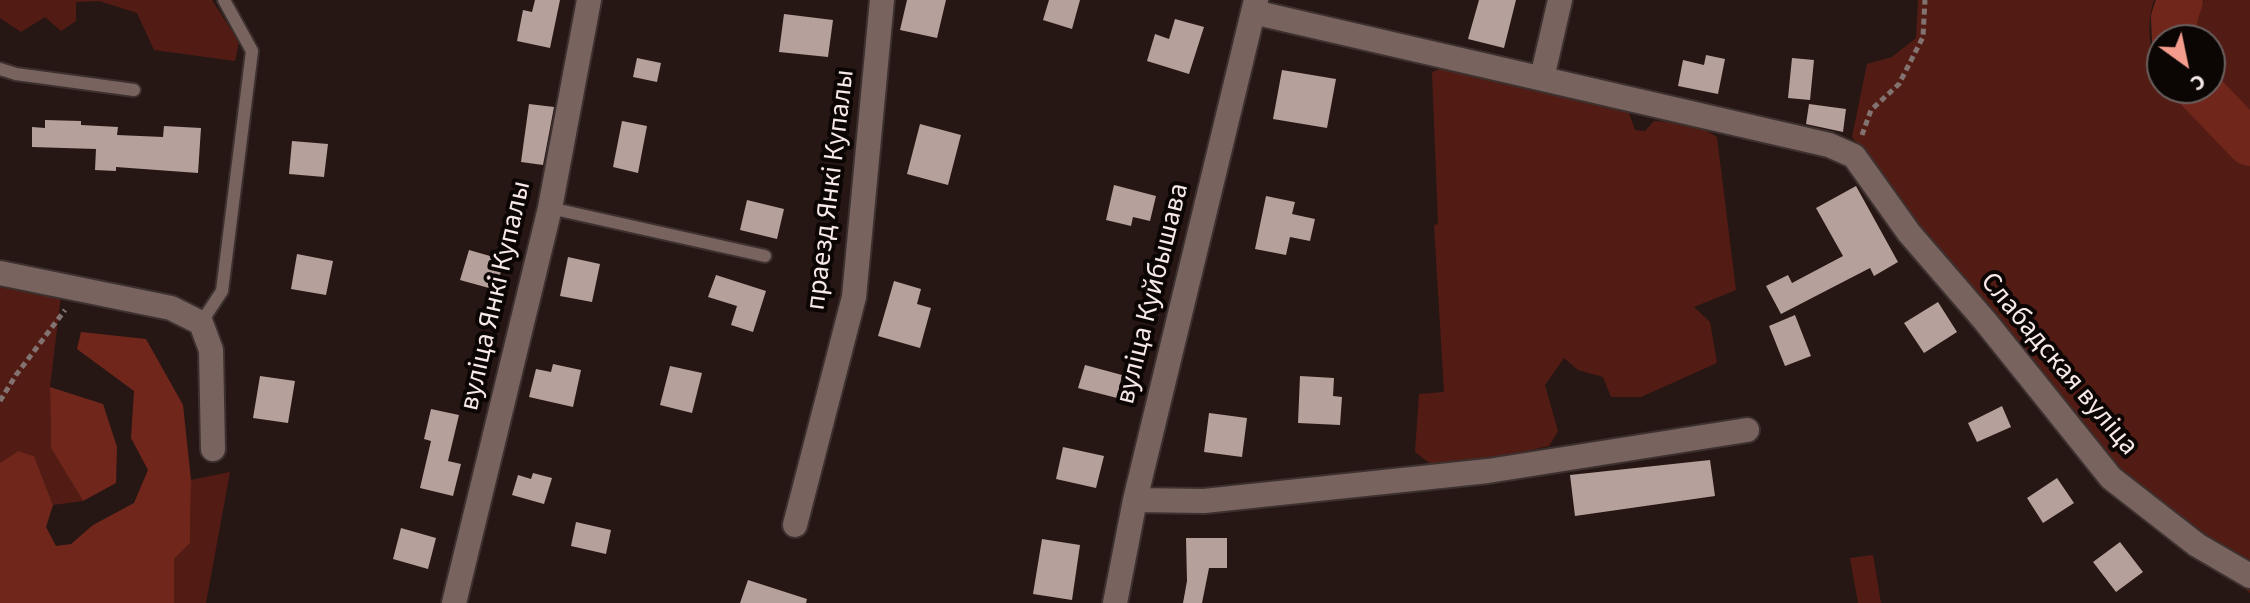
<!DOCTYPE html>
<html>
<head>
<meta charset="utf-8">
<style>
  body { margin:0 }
  #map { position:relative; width:2250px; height:603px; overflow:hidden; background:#271714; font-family:"Source Sans 3",sans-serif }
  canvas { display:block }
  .north { position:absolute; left:2146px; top:24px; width:80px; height:80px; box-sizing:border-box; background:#0b0504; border:2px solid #69605f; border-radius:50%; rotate:147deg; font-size:22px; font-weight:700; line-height:32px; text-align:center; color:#f6e9e7 }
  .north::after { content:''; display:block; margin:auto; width:28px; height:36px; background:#f49d8d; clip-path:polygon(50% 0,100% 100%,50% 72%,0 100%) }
</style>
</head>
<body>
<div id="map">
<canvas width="2250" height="603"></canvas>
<div class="north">С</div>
</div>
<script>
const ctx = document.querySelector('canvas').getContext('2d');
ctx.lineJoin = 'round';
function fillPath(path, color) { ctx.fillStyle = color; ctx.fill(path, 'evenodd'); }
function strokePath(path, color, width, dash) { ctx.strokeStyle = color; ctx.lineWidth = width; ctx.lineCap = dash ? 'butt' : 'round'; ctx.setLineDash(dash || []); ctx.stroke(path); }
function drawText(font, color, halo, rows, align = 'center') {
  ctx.font = font + ' "Source Sans 3",sans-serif'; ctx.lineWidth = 8; ctx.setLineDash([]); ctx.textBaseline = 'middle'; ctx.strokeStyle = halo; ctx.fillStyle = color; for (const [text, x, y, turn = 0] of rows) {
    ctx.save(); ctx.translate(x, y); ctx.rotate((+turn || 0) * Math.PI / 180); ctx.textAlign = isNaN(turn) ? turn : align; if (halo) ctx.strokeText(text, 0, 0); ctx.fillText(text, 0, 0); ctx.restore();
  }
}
fillPath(new Path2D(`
  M 0,0 L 212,0 L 239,42 L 235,61 L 154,50 L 137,13 L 99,1 L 76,2 L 76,21 L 61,31 L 45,17 L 21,32 L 0,18 Z
  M 1918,0 L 2154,0 C 2149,14 2148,37 2152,51 C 2158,68 2162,68 2162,88 L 2172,88 L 2250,163 L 2250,593 L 2115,472 L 1977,296 C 1964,275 1947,264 1931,245 C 1903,211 1878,173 1852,137 L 1867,64 L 1892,57 L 1916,38 Z
  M 2204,0 L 2250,0 L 2250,117 L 2228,95 L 2210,67 L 2210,40 L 2199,40 L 2196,16 Z
  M 1445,67 L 1628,110 L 1635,130 L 1645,131 L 1654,121 L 1695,124 L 1717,137 L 1736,290 L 1694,307 L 1710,322 L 1717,363 L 1641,397 L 1611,397 L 1603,377 L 1578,370 L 1564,358 L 1545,385 L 1558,431 L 1549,446 L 1468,464 L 1432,465 L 1415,452 L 1419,394 L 1444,392 L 1434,225 L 1438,224 L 1432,72 Z
  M 0,284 L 61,296 L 50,387 L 51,448 L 83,501 L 53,505 L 34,456 L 18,451 L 0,463 Z
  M 230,472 L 206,603 L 174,603 L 174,559 L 190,543 L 191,480 Z
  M 1873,555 L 1881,603 L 1858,603 L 1850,558 Z`), '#521c14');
fillPath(new Path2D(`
  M 81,332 L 146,339 L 183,405 L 191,480 L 190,543 L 174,559 L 174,603 L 0,603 L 0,463 L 18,451 L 34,456 L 53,505 L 46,527 L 56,546 L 71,544 L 93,525 L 134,503 L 148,470 L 131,438 L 134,391 L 77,349 Z
  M 50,387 L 103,404 L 117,447 L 116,483 L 83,501 L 51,448 Z`), '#71261b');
strokePath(new Path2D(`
  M 2175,40 L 2174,18 L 2180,0
  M 2197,88 L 2250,143`), '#71261b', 46);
fillPath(new Path2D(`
  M 535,0 L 560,0 L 550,48 L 517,41 L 523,10 L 532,12 Z
  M 907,0 L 946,0 L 937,38 L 900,30 Z
  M 1049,0 L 1080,0 L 1072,29 L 1043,20 Z
  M 1479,0 L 1516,0 L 1504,48 L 1468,39 Z
  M 784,14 L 833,20 L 828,57 L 779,52 Z
  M 1175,19 L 1204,27 L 1189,74 L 1147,61 L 1155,34 L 1169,39 Z
  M 1706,55 L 1725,59 L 1718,94 L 1678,86 L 1683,60 L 1704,65 Z
  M 637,58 L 661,63 L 657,82 L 633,77 Z
  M 1792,58 L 1814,60 L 1810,100 L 1788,98 Z
  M 1282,70 L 1336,79 L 1327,128 L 1273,119 Z
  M 529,104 L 554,107 L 543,165 L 521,162 Z
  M 1809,104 L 1846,109 L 1843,132 L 1806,124 Z
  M 45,120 L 81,121 L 81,125 L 118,127 L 117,135 L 163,137 L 164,126 L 201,128 L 198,173 L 116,167 L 116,171 L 95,170 L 96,149 L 32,147 L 32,127 L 45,128 Z
  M 622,121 L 647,126 L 638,173 L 613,167 Z
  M 920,124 L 961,135 L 948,185 L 907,174 Z
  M 292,141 L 328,144 L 324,177 L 289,174 Z
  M 1114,185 L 1156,196 L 1150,221 L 1133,217 L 1131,226 L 1106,220 Z
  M 1856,186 L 1898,262 L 1874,276 L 1870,268 L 1781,314 L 1766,286 L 1788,275 L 1792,283 L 1843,256 L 1816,208 Z
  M 1266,196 L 1295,202 L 1292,214 L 1315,219 L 1310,241 L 1290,237 L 1286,255 L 1255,249 Z
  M 747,200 L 784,209 L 777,239 L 740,230 Z
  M 469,250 L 504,260 L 496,290 L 460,280 Z
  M 297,254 L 333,261 L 326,295 L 291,289 Z
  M 568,257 L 600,264 L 592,302 L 560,296 Z
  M 716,275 L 766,291 L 753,332 L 731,325 L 737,306 L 708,297 Z
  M 894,281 L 921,289 L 917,304 L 931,308 L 920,348 L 878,336 Z
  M 1938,302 L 1957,332 L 1924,353 L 1904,323 Z
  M 1795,315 L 1811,356 L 1785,366 L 1769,326 Z
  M 553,364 L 581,370 L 573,407 L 529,397 L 536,369 L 551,372 Z
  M 1085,365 L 1122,375 L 1117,398 L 1078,388 Z
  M 670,366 L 702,373 L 692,413 L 660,405 Z
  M 260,376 L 295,381 L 288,423 L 253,418 Z
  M 1300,376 L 1334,378 L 1333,396 L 1342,397 L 1340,425 L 1298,423 Z
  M 2002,406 L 2011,427 L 1977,442 L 1968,423 Z
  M 431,409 L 459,415 L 448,461 L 461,464 L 453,496 L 420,488 L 431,441 L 424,439 Z
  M 1209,413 L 1247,418 L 1242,457 L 1204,452 Z
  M 1063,447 L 1104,456 L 1096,488 L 1056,479 Z
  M 1710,460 L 1715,496 L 1575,516 L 1570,475 Z
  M 533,473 L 552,478 L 544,504 L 512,495 L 518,475 L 531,479 Z
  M 2057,478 L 2074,503 L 2043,523 L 2027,498 Z
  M 576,522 L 611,530 L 606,554 L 571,546 Z
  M 401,528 L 436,538 L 428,569 L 393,559 Z
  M 1186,538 L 1227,538 L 1227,568 L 1209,568 L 1202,603 L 1183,603 L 1187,581 Z
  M 1042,539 L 1080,545 L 1072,600 L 1033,594 Z
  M 2120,542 L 2143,572 L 2116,592 L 2093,562 Z
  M 748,580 L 807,599 L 806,603 L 740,603 Z`), '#b6a09b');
const lane = new Path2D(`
  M 0,69 L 16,74 L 134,90
  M 550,208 L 765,256
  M 201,323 L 222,291 L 252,51 L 224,0`);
const street = new Path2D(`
  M 1253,12 L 1829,145 L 1854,156 L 1909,233 L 1985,321 L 2111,478 L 2197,545 L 2250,576
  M 1542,78 L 1560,0
  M 0,273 L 171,308 L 201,323 L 211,350 L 213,449
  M 1135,500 L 1204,501 L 1488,471 L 1747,430
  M 795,525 L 854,297 L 882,0
  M 454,603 L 550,208 L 589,0
  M 1115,603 L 1135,500 L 1256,0`);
strokePath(lane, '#3d3130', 16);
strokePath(street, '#3d3130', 28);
strokePath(new Path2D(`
  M 1862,135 L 1871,110 L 1899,84 L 1923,37 L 1925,0
  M 0,401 L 16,375 L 65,310`), '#827371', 5, [6, 4]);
strokePath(lane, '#78635f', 12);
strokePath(street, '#78635f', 24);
drawText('28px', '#f6e9e7', '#0b0504', [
  ["праезд Янкі Купалы",832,190,-83],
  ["вуліца Куйбышава",1154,294,-76],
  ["вуліца Янкі Купалы",497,296,-77],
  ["Слабадская вуліца",2058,365,50]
]);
</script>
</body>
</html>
